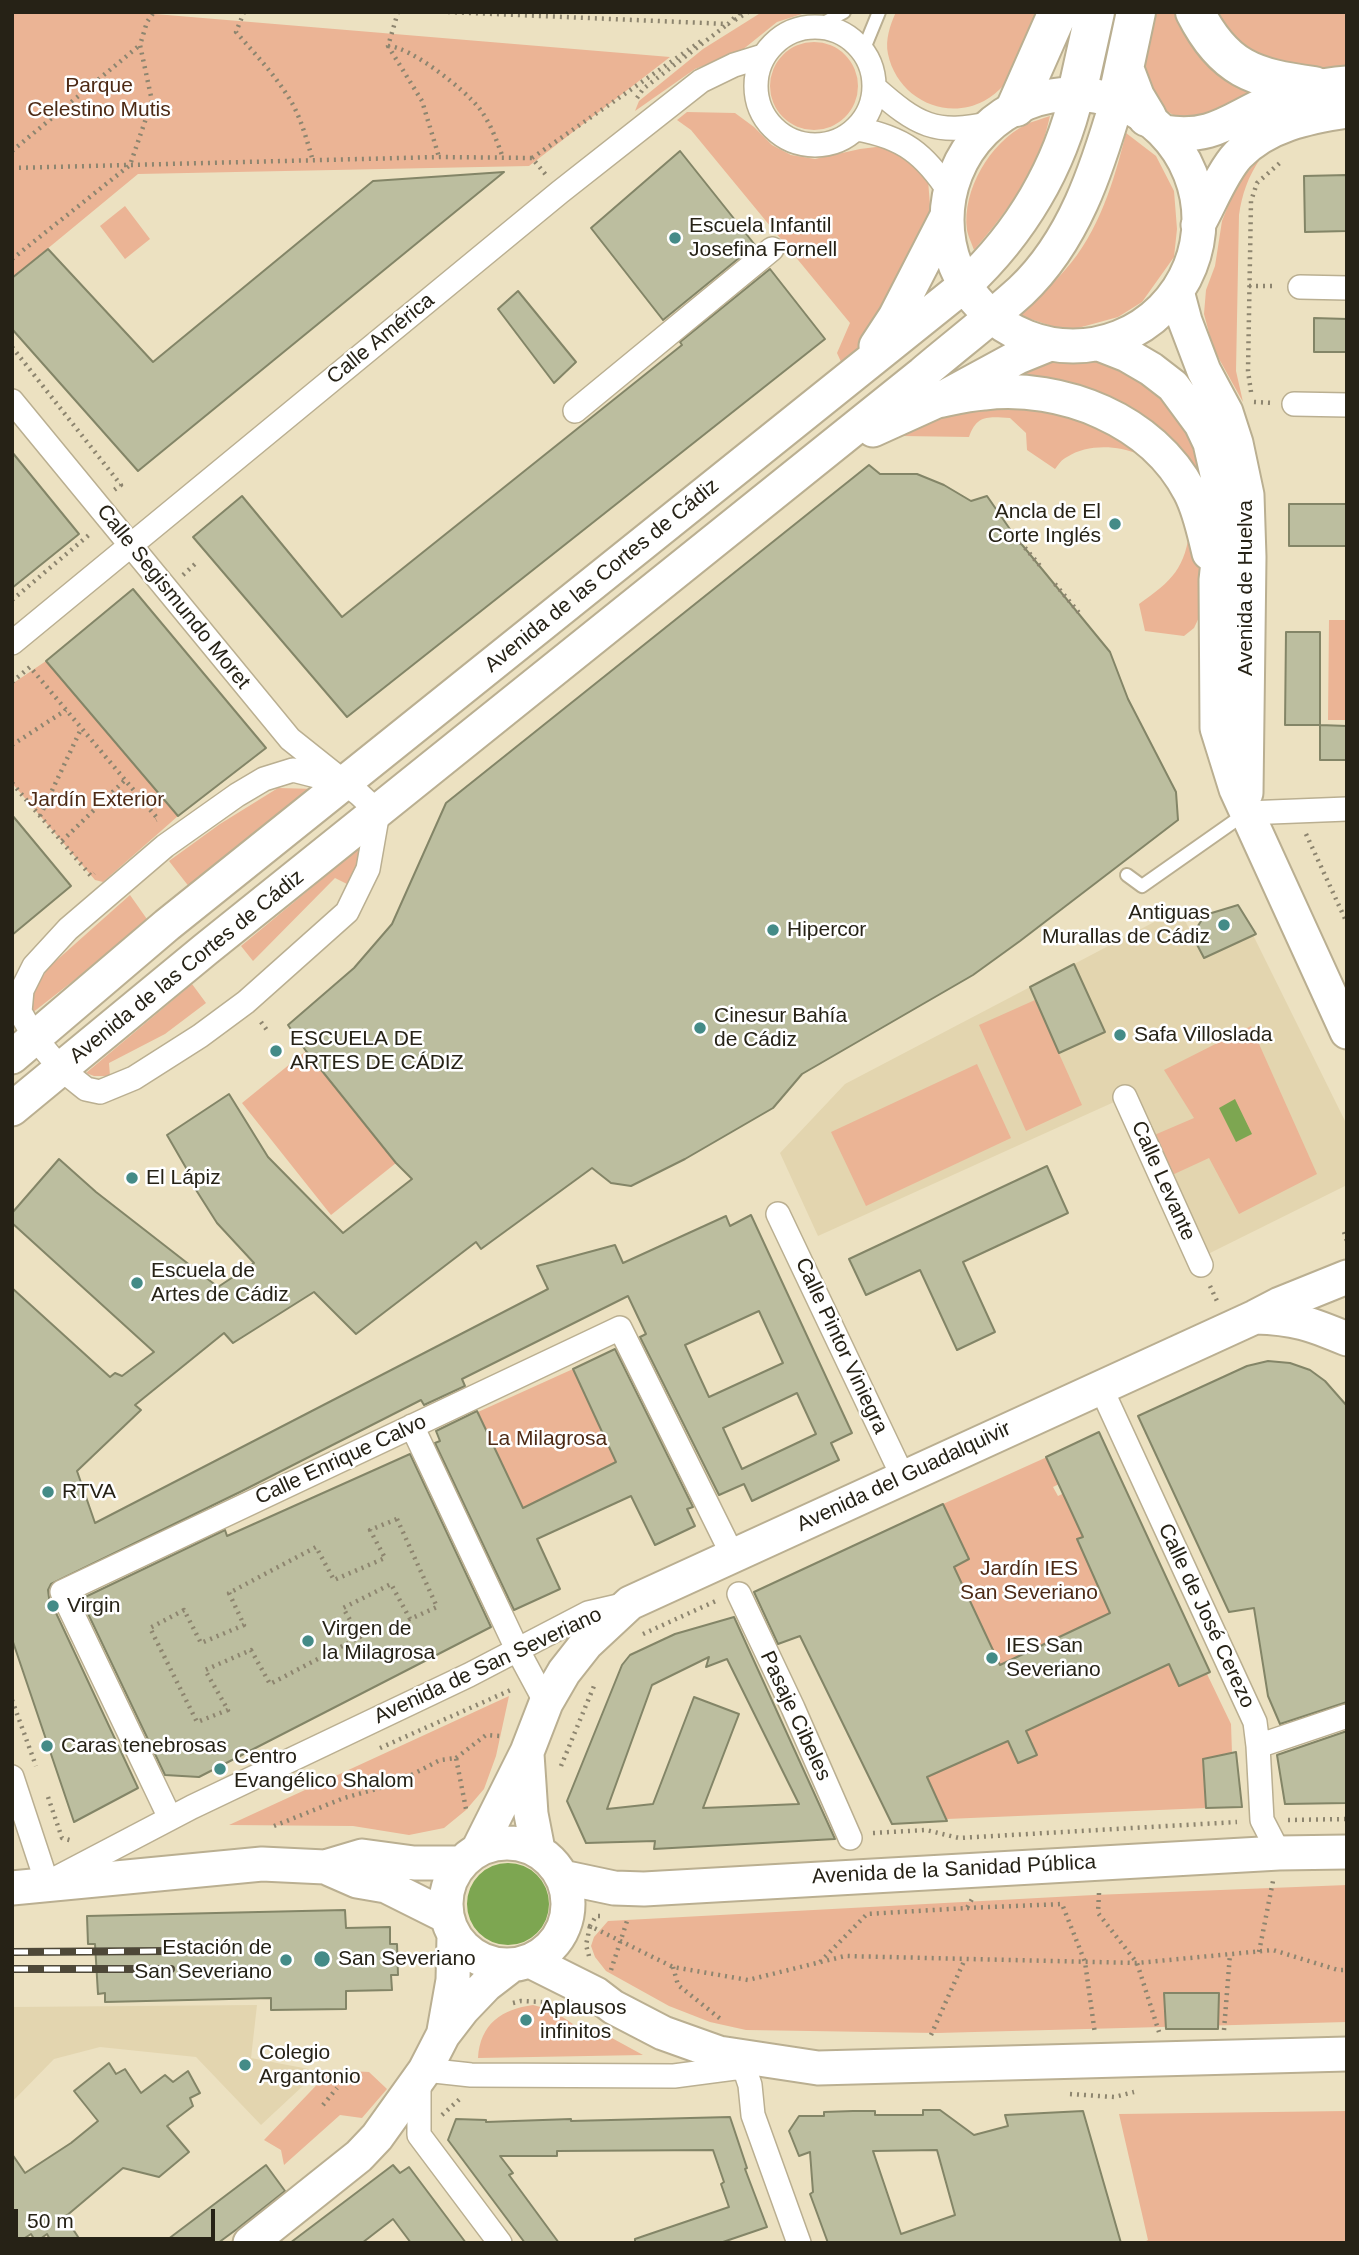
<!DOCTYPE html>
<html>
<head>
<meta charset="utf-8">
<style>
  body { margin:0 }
  #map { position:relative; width:1359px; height:2255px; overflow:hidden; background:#ece1c1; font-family:Helvetica,sans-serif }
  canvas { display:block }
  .frame { position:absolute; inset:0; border:14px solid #262216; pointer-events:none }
  .scale { position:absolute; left:14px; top:2209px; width:201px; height:32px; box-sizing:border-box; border:4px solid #262216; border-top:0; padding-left:9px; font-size:21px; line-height:24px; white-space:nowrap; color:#262216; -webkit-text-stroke:5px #fff; paint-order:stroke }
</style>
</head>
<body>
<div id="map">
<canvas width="1359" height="2255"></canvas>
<div class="frame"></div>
<div class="scale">50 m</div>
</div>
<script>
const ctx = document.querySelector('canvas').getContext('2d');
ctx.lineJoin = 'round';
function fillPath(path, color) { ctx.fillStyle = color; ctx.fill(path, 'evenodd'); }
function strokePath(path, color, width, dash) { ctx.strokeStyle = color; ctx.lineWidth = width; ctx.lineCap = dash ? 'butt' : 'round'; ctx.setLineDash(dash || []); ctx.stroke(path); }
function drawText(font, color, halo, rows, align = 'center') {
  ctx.font = font + ' Helvetica,sans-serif'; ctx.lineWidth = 5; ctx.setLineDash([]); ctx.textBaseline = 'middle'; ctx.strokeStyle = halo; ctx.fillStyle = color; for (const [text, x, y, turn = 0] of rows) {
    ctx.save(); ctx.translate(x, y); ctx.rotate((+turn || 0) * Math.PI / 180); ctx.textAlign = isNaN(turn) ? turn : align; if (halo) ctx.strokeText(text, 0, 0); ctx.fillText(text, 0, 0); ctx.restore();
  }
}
fillPath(new Path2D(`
  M 1179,909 L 1204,958 L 1253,935 L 1347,1125 L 1347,1185 L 1208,1254 L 1134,1093 L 818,1236 L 780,1153 L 845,1084 Z
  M 257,2005 L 251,2058 L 319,2071 L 261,2125 L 196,2057 L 100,2047 L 54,2059 L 12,2102 L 12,2007 Z`), '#e3d5af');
fillPath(new Path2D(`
  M 12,12 L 131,12 L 670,57 L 529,166 L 138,174 L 12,278 Z
  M 762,12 L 808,12 L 777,22 L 741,51 L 695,69 L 635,111 L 639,101 L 703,49 Z
  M 896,12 L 1044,12 C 1029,42 1016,84 984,101 C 944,122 897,97 888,54 C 885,40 890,25 896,12 Z
  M 1155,12 L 1182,12 L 1268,92 L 1186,121 C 1131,98 1144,60 1155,12 Z
  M 1215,12 L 1347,12 L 1347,69 L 1281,66 L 1250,53 L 1228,38 Z
  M770 86a44 44 0 1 1 88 0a44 44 0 1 1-88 0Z
  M 687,112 L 735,113 L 754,127 L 772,145 L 791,155 L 815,159 L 860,149 L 884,146 L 906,155 L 928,180 L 931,217 L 871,334 L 842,364 L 837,353 L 850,323 L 691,130 L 677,120 Z
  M 1050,116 C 1047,128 1044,141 1039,153 C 1024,189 999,221 974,250 C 972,244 968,236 967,230 C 962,190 990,143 1025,125 C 1033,121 1042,119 1050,116 Z
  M 1126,133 L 1156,156 L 1174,191 L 1177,229 L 1174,257 L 1142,302 L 1118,317 L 1067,331 L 1018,315 C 1034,300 1051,286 1065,270 C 1099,232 1114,181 1126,133 Z
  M 1260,159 C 1248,177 1242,194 1239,215 L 1236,371 L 1243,402 L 1213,348 L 1204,314 L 1206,290 L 1215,266 L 1222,221 L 1237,183 Z
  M 125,206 L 150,239 L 125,259 L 100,226 Z
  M 1062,360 L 1095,361 L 1126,374 L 1164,399 L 1186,427 L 1202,461 L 1213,516 L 1179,452 L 997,384 L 1027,366 Z
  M 1005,402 L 1116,428 L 1138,454 C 1117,445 1087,444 1067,457 C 1062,459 1058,465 1055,469 L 1027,450 L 1026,433 L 1010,418 C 989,417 977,414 969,437 L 903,436 L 944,415 Z
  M 1190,526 L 1199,539 L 1203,609 L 1194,628 L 1184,636 L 1145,631 L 1139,604 C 1172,581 1186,568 1190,526 Z
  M 1329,620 L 1347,620 L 1347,720 L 1328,720 Z
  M 46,661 L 178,816 L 103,882 L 95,880 L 12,783 L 12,684 Z
  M 278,788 L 316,789 L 190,888 L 169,861 L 220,824 Z
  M 363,845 L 351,886 L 335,878 L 253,961 L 241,946 Z
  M 130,895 L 149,922 L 32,1013 L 29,1000 L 48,968 Z
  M 192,984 L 206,1003 L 165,1034 L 109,1063 L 110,1076 L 94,1076 L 86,1073 Z
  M 1035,1000 L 1082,1105 L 1026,1131 L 979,1025 Z
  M 1251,1026 L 1317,1174 L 1239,1214 L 1209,1158 L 1170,1176 L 1152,1136 L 1194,1118 L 1164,1070 Z
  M 306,1051 L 396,1163 L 331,1215 L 242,1103 Z
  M 977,1064 L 1011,1138 L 866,1206 L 831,1132 Z
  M 573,1369 L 616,1462 L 523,1508 L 478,1412 Z
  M 1047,1457 L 1059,1484 L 1053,1487 L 1058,1496 L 1064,1493 L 1083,1537 L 1078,1539 L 1117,1610 L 1000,1665 L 954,1567 L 969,1558 L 943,1504 Z
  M 1169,1664 L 1180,1686 L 1207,1674 L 1231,1724 L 1232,1753 L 1203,1759 L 1206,1808 L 947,1819 L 927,1777 L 1008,1741 L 1018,1762 L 1026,1731 Z
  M 509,1696 L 496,1756 L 484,1789 L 466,1810 L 444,1828 L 409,1835 L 353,1826 L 229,1825 Z
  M 1347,1885 L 1347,2022 L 937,2033 L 746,2030 L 710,2022 L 669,2006 L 606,1971 L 595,1957 L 591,1946 L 594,1937 L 608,1921 L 1094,1895 Z
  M 533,2005 L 552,2010 L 576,2026 L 588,2025 L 643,2055 L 478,2058 C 480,2024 502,2009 533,2005 Z
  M 331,2070 L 369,2072 L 387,2089 L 362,2118 L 340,2115 L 284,2165 L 281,2150 L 264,2140 Z
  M 1347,2111 L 1347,2243 L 1142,2243 L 1148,2240 L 1119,2114 Z`), '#ebb495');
fillPath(new Path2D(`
  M 1235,1099 L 1252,1134 L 1236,1142 L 1219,1108 Z
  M467 1904a41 41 0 1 1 82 0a41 41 0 1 1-82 0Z`), '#7da651');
const building = new Path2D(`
  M 680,151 L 755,245 L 663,320 L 591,228 Z
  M 504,172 L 138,471 L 12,329 L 12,278 L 48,249 L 153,362 L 373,181 Z
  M 1347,175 L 1347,231 L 1305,232 L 1304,176 Z
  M 770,269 L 825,339 L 347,717 L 193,537 L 242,496 L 342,617 L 682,345 L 680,342 Z
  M 518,291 L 576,362 L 554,383 L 498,309 Z
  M 1314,318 L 1347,319 L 1347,352 L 1314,352 Z
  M 12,452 L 79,534 L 12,588 Z
  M 869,465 L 880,474 L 917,474 L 944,485 L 971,501 L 987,496 L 1014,535 L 1110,652 L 1128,699 L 1176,792 L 1178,820 L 1020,941 L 973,975 L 802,1074 L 773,1108 L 685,1159 L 631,1186 L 611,1183 L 592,1168 L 481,1249 L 476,1242 L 356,1334 L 314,1292 L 233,1343 L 224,1333 L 135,1405 L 141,1410 L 77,1471 L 95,1523 L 548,1289 L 537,1266 L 615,1245 L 623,1263 L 726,1216 L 730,1226 L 751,1215 L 852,1433 L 831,1443 L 839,1460 L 752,1501 L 744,1484 L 719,1495 L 640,1337 L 646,1334 L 628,1296 L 462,1379 L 465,1386 L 424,1405 L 421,1400 L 242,1491 L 51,1584 L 48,1590 L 49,1598 L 138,1788 L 74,1822 L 12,1639 L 12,1288 L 110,1377 L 115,1373 L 122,1376 L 154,1352 L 12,1223 L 12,1213 L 59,1159 L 96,1192 L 218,1287 L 254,1263 L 217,1223 L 191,1182 L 193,1180 L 167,1135 L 229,1094 L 268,1157 L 343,1233 L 412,1179 L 396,1163 L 306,1051 L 288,1025 L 354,968 L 392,924 L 446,803 ZM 759,1311 L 783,1363 L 709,1397 L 685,1345 ZM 797,1393 L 816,1434 L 742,1469 L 723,1428 Z
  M 1289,504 L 1347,504 L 1347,546 L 1289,546 Z
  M 133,589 L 266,748 L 178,816 L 46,661 Z
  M 1286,632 L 1320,632 L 1320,725 L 1285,725 Z
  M 1320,725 L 1347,726 L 1347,760 L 1320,760 Z
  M 12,815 L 71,886 L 12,935 Z
  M 1238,905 L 1256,934 L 1204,958 L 1192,935 L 1205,915 Z
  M 1074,964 L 1105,1032 L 1059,1053 L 1030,987 Z
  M 1047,1166 L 1068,1213 L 963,1262 L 995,1332 L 957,1350 L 920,1270 L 866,1295 L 849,1259 Z
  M 615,1349 L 693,1507 L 687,1509 L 695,1526 L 655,1545 L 631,1496 L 537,1539 L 560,1589 L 514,1610 L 435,1443 L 440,1441 L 436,1431 L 477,1411 L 523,1508 L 616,1462 L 573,1369 Z
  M 1268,1361 L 1290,1363 L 1310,1370 L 1325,1381 L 1347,1406 L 1347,1702 L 1280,1724 L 1268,1696 L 1254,1608 L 1229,1612 L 1138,1416 L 1247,1366 Z
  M 1099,1432 L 1210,1672 L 1179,1686 L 1169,1664 L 1026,1731 L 1037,1755 L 1018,1763 L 1008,1741 L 927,1777 L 947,1821 L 892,1824 L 800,1636 L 778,1644 L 754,1592 L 943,1504 L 969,1559 L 954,1567 L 1000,1665 L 1110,1613 L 1077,1539 L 1083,1537 L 1046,1457 Z
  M 410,1454 L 491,1627 L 199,1777 L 165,1775 L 81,1599 L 225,1530 L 227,1536 Z
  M 734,1617 L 835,1839 L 654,1849 L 655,1841 L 586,1843 L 567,1801 L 622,1665 L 630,1655 L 675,1634 ZM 709,1657 L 706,1667 L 727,1659 L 799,1804 L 703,1808 L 739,1714 L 694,1697 L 653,1804 L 607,1809 L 652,1685 Z
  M 1347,1731 L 1347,1803 L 1285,1804 L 1277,1755 Z
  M 1236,1752 L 1242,1807 L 1206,1808 L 1203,1759 Z
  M 345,1910 L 346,1928 L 390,1927 L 390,1944 L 397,1944 L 398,1975 L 391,1975 L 392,1990 L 346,1991 L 346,2009 L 271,2010 L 271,1998 L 105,2002 L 105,1993 L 98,1994 L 95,1944 L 88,1944 L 87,1916 Z
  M 1164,1993 L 1219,1993 L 1218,2029 L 1166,2029 Z
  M 109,2063 L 116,2074 L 125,2069 L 141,2093 L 165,2075 L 173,2082 L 188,2071 L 200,2093 L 190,2098 L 193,2106 L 167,2126 L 189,2152 L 159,2177 L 123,2168 L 65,2217 L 82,2243 L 52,2243 L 47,2234 L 36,2242 L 31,2234 L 17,2243 L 12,2243 L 12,2154 L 25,2173 L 71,2143 L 98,2121 L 74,2091 Z
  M 923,2110 L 940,2110 L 974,2135 L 1008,2126 L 1005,2115 L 1083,2111 L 1121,2243 L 828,2243 L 810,2194 L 813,2192 L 810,2152 L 799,2156 L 789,2131 L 799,2116 L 824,2116 L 824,2112 L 853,2111 L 875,2111 L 875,2115 L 923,2115 ZM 937,2150 L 955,2215 L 901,2234 L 873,2151 Z
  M 730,2117 L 747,2168 L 745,2169 L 767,2227 L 720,2243 L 635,2243 L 635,2239 L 729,2207 L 721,2184 L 724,2182 L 713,2150 L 557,2151 L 557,2156 L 500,2156 L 513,2173 L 509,2175 L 559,2243 L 525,2243 L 448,2140 L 456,2119 L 486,2120 L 486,2122 L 571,2119 L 571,2121 Z
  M 266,2165 L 285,2191 L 237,2229 L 218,2243 L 163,2243 Z
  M 393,2165 L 400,2173 L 409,2167 L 466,2243 L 411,2243 L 393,2219 L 362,2243 L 290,2243 Z`);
fillPath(building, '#bcbe9f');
strokePath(building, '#838567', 2);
const lane = new Path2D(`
  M 818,26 L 844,12
  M 863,51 L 879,12
  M 1127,875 L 1142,886 L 1246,813`);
const street = new Path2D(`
  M756 86a59 59 0 1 1 118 0a59 59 0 1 1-118 0Z
  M 875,88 C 917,125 935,136 992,123
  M 857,129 C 903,137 925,154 950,193
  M 1300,287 L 1347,288
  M 12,401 L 290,739 L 359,794 L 378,812 L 368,869 L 347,912 L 246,1002 L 200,1036 L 134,1078 L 100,1092 L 86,1089 L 61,1069 L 35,1038 L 20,1012 L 22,990 L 34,966 L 68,929 L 165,846 L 237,795 L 264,779 L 293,770 L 344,783
  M 1294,404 L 1347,405
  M 575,411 L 772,249
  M 12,643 L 560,192 L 701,81 L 734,65 L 763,56
  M 1246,813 L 1347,809
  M 1125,1097 L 1201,1265
  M 778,1214 L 903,1477
  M 1101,1388 L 1255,1722 L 1258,1746 L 1262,1820 L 1279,1853
  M 412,1426 L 517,1649 L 546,1703
  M 739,1594 L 793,1708 L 850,1838
  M 1258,1746 L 1347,1716
  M 12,1777 L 47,1883 L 192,1807 L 469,1675 L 588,1613 L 627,1604
  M 170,1818 L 62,1592 L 620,1328 L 733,1556
  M 744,2067 L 750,2085 L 753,2115 L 799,2243
  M 425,2070 L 471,2075 L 674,2076 L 750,2066
  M 419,2078 L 419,2135 L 500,2243`);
const secondary = new Path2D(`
  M947 220a126 126 0 1 1 252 0a126 126 0 1 1-252 0Z
  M 1164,132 C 1213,140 1230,119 1272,101 C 1297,90 1320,85 1347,83
  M 1198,225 C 1210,204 1222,172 1238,155 C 1267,125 1308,117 1347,111
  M 1177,291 L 1185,321 L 1204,371 L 1226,412 L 1236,443 L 1247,495 L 1249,557 L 1246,793
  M 1099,344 L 1127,355 L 1151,369 L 1173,386 L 1201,424 L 1210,443 L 1217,474 L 1222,525 L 1216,580 L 1217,728 L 1236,789 L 1347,1032
  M 876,346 L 895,317 L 947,216
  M 937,401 C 952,398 968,394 984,393 C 1062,384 1153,420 1190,492 C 1200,511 1204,533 1209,553
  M 873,430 L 937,401 L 1018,357 L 1050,344
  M 12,1057 L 167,925 L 965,285 C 1021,233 1060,167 1077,93
  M 12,1109 L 206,949 L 922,374 C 955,346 989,320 1021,291 C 1074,241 1097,169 1117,101
  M 1255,1317 C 1295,1318 1311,1324 1347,1339
  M 527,1754 L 531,1814 L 538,1850
  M446 1904a61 61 0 1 1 122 0a61 61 0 1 1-122 0Z
  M 479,1848 L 527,1752 L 546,1703 L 564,1672 L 586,1644 L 630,1603 L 1255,1317 L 1280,1304 L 1347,1277
  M 325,1867 L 357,1881 L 386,1886 L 446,1916
  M 562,1877 L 614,1888 L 644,1889 L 1279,1853 L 1347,1852
  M 12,1888 L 262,1864 L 325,1867 L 362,1856 L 414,1863 L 461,1863
  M 530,1961 L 596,1994 L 613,2007 L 663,2033 L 719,2053 L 818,2068 L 1347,2054
  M 444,2031 L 453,1980 L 454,1936
  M 250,2243 L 359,2156 L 377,2137 L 425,2070 L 443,2035 L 463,2009 L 486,1985 L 512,1965`);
const highway = new Path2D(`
  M 1195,12 C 1224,69 1253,78 1314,86
  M 1124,68 L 1135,97 L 1147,117
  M 1077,93 L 1095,12
  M 1117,101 L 1136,12
  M 1016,107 L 1058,12`);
strokePath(lane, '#baaf91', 16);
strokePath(street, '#baaf91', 26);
strokePath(secondary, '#baaf91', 37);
strokePath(highway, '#baaf91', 42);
strokePath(new Path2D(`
  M 244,12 L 236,32 C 256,55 277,77 292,103 C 302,121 307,141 313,161
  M 398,12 L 388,46 L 422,101 L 439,157
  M 448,12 L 728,24 L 740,12
  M 735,20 L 748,12
  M 388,46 C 411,47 464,89 479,108 C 490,122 497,141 503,158
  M 637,98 L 643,89 L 728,24
  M 12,151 L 140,45
  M 532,158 L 704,39
  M 12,168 L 439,157 L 532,158 L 546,175
  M 12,259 L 130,165 L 152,101 L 140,45 L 147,22 L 154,12
  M 1249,286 L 1276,286
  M 12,347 L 121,485 L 114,490
  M 1251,392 L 1248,371 L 1251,201 L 1257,183 L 1282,161
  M 1254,402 L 1273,403
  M 1016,537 L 1041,567
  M 183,575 L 195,564
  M 1055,584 L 1080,614
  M 12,600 L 90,534
  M 12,682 L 30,667 L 158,819 L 156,820
  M 12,745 L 66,710
  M 12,783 L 91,876 L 94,873
  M 40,816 L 81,729
  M 1306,834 L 1347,923
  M 62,841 L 125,780
  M 261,1022 L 269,1033
  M 1344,1232 L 1347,1241
  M 1210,1286 L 1217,1301
  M 397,1519 L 437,1607 L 410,1619 L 391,1584 L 343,1608 L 360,1637 L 270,1684 L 251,1650 L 205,1670 L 228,1710 L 197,1722 L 150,1628 L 184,1610 L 201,1643 L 244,1625 L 229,1593 L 316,1547 L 334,1580 L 385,1558 L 370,1530 Z
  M 643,1634 L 718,1600
  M 12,1700 L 36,1766
  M 380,1748 L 513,1689
  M 456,1758 L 486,1735 L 500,1736
  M 561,1766 L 594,1686
  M 48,1797 L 62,1838 L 73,1841
  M 1288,1820 L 1347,1819
  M 274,1826 L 344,1798 L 394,1784 L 440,1760 L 456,1758 L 466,1809
  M 873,1833 L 926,1830 L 959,1838 L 1237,1822
  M 1099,1893 L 1098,1913 L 1137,1963 L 1159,2032
  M 967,1908 L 1062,1904 L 1085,1962 L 1095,2034
  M 600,1916 L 596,1916 L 590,1926 L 673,1967 L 748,1980 L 845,1956 L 1137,1963 L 1273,1950 L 1338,1970 L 1347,1970
  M 1259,1952 L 1273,1881
  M 589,1956 L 586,1945 L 590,1926
  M 820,1962 L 867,1914 L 967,1908 L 972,1899
  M 673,1967 L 678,1985 L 723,2021
  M 611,1970 L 628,1918
  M 513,2003 L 521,2001 L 542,2002
  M 1224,2030 L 1230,1954
  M 931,2035 L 965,1959
  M 1070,2094 L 1114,2097 L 1134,2092
  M 323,2105 L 337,2088
  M 442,2115 L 462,2097`), '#8d856f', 4.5, [2, 5]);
strokePath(lane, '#fff', 12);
strokePath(street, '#fff', 23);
strokePath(secondary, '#fff', 33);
strokePath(highway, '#fff', 38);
const rail = new Path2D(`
  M 12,1952 L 171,1951
  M 12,1969 L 171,1969`);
strokePath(rail, '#4e4838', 8);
strokePath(rail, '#fff', 5, [16]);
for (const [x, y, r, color] of [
  [675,238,7,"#448b87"],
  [1115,524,7,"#448b87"],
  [1224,925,7,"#448b87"],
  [773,930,7,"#448b87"],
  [700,1028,7,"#448b87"],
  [1120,1035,7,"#448b87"],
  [276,1051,7,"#448b87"],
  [132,1178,7,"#448b87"],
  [137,1283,7,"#448b87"],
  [48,1492,7,"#448b87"],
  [53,1606,7,"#448b87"],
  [308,1641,7,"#448b87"],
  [992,1658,7,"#448b87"],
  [47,1746,7,"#448b87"],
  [220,1769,7,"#448b87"],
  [322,1959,9,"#448b87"],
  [286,1960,7,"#448b87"],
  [526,2020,7,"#448b87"],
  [245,2065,7,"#448b87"]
]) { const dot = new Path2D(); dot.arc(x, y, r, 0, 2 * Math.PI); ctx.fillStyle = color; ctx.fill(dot); strokePath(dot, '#fff', 2.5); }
drawText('21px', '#4d2a15', '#fff', [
  ["Parque",99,86],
  ["Celestino Mutis",99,110],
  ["Jardín Exterior",96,800],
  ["La Milagrosa",547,1439],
  ["Jardín IES",1029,1569],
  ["San Severiano",1029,1593]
]);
drawText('21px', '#262216', '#fff', [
  ["Escuela Infantil",689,226],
  ["Josefina Fornell",689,250],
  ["Ancla de El",1101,512,"right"],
  ["Corte Inglés",1101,536,"right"],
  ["Antiguas",1210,913,"right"],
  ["Murallas de Cádiz",1210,937,"right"],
  ["Hipercor",787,930],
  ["Cinesur Bahía",714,1016],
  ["de Cádiz",714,1040],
  ["Safa Villoslada",1134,1035],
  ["ESCUELA DE",290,1039],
  ["ARTES DE CÁDIZ",290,1063],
  ["El Lápiz",146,1178],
  ["Escuela de",151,1271],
  ["Artes de Cádiz",151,1295],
  ["RTVA",62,1492],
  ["Virgin",67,1606],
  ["Virgen de",322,1629],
  ["la Milagrosa",322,1653],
  ["IES San",1006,1646],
  ["Severiano",1006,1670],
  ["Caras tenebrosas",61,1746],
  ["Centro",234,1757],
  ["Evangélico Shalom",234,1781],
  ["Estación de",272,1948,"right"],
  ["San Severiano",272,1972,"right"],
  ["San Severiano",338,1959],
  ["Aplausos",540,2008],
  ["infinitos",540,2032],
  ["Colegio",259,2053],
  ["Argantonio",259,2077]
], 'left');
drawText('21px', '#262216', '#fff', [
  ["Calle América",381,339,-39],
  ["Avenida de las Cortes de Cádiz",602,576,-39],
  ["Avenida de Huelva",1246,588,-90],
  ["Calle Segismundo Moret",173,597,51],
  ["Avenida de las Cortes de Cádiz",187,967,-39],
  ["Calle Levante",1163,1181,66],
  ["Calle Pintor Viniegra",841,1346,65],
  ["Calle Enrique Calvo",341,1460,-25],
  ["Avenida del Guadalquivir",904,1477,-25],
  ["Calle de José Cerezo",1206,1616,65],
  ["Avenida de San Severiano",488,1666,-25],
  ["Pasaje Cibeles",795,1716,65],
  ["Avenida de la Sanidad Pública",954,1870,-3]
]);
</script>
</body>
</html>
